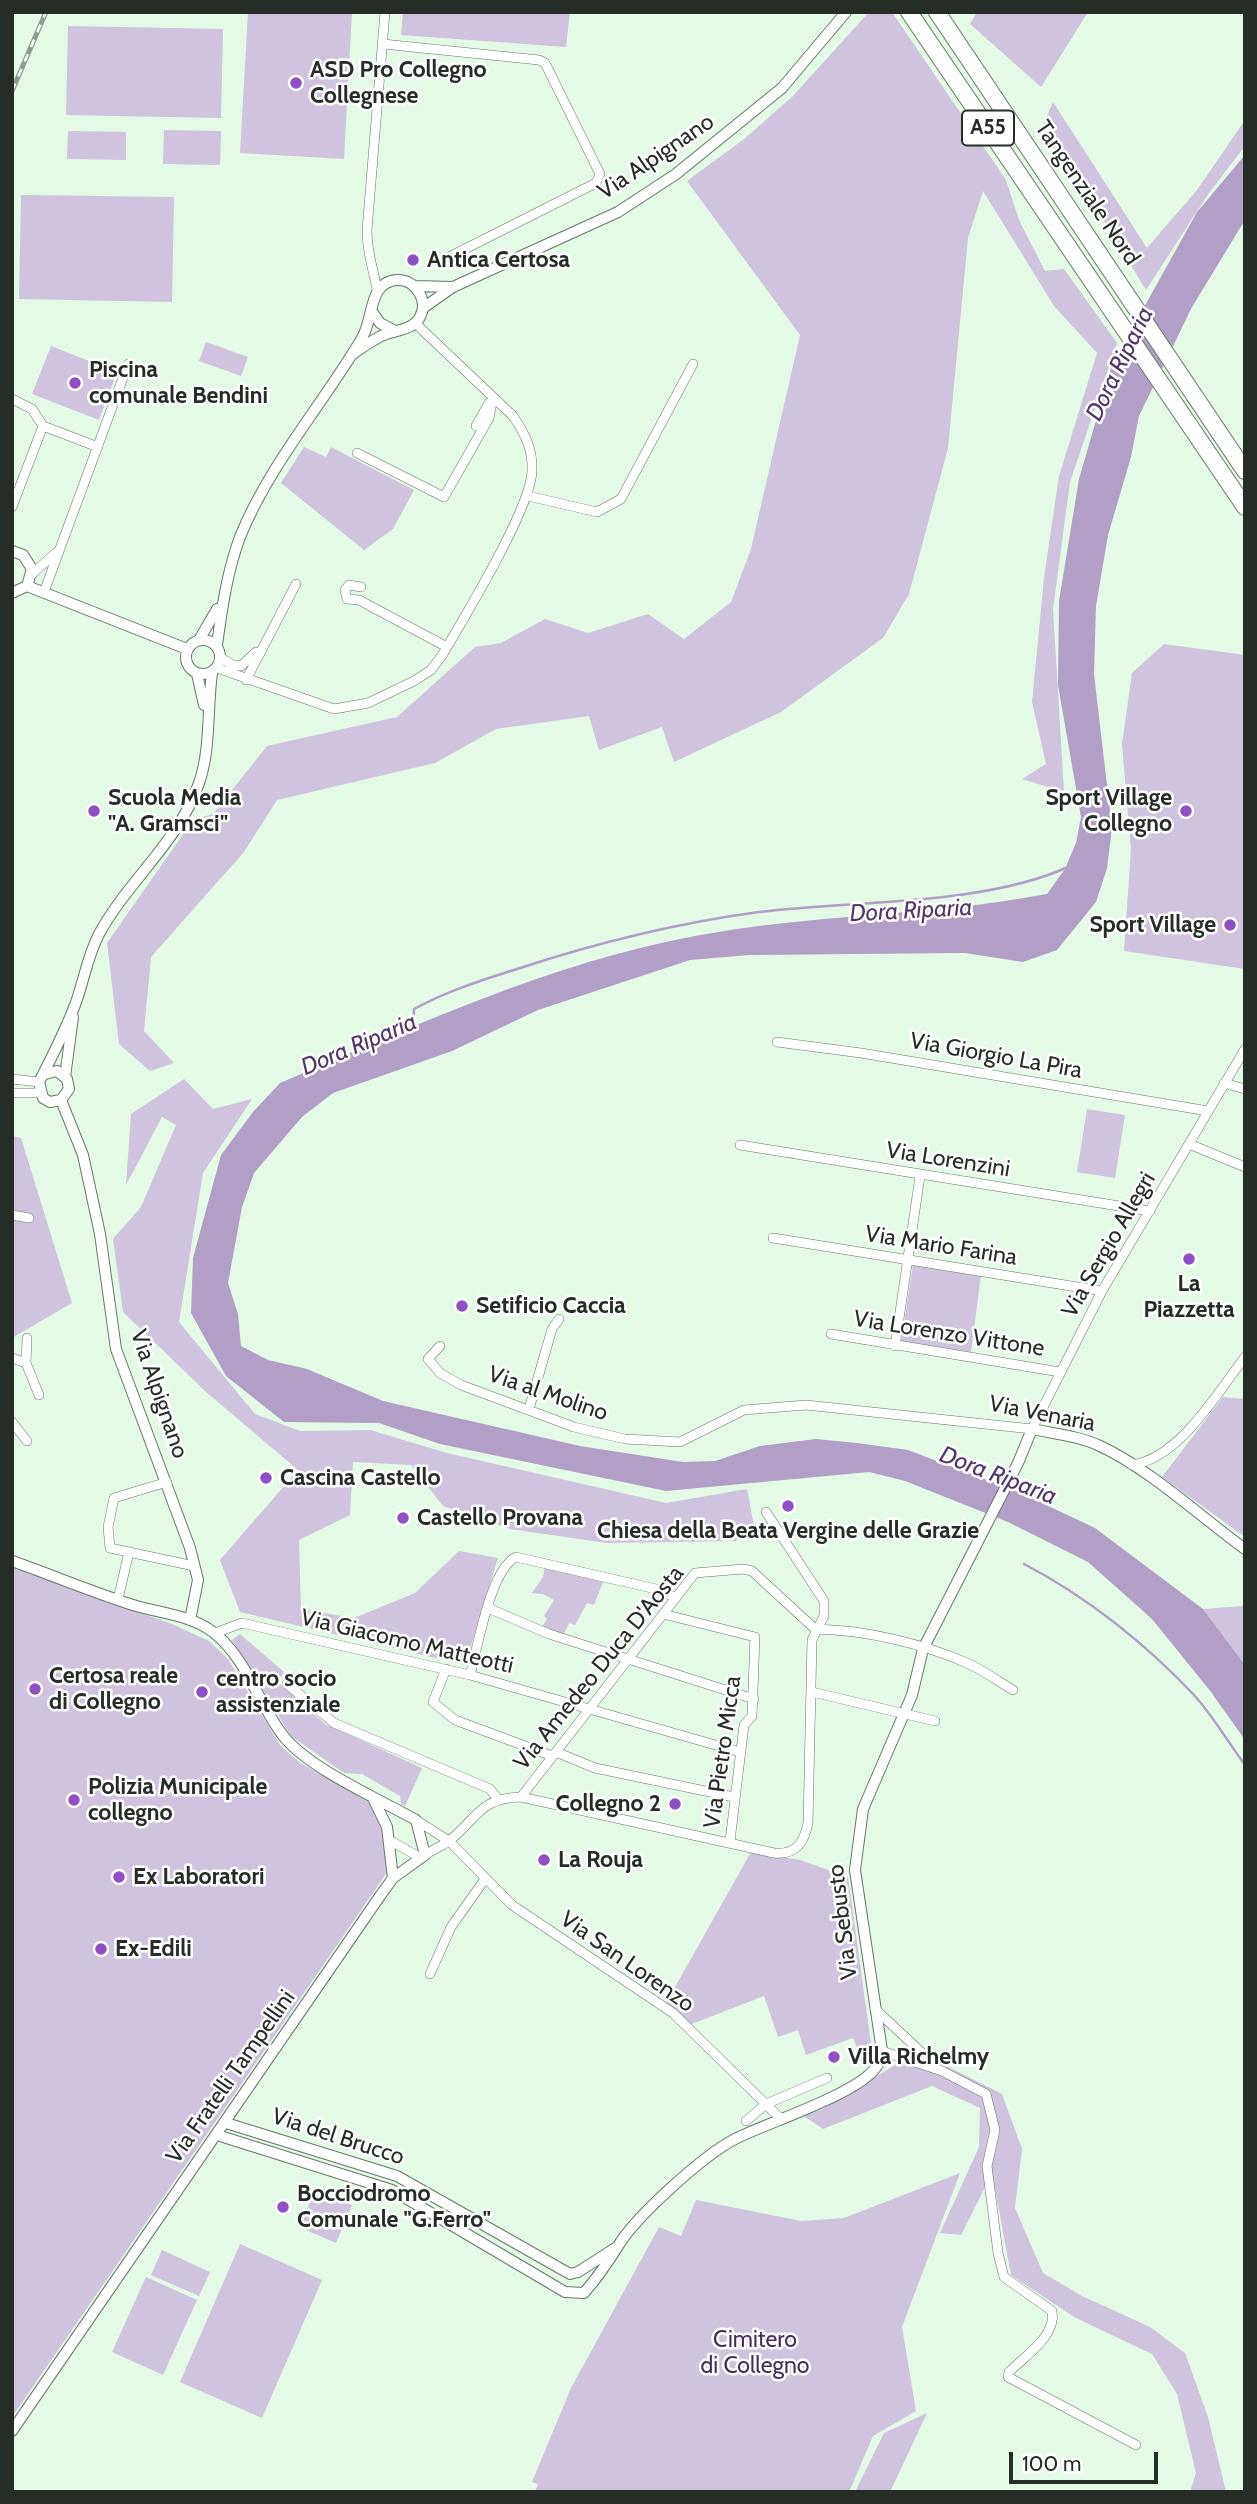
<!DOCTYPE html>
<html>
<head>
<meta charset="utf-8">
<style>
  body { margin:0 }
  #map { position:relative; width:1257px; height:2504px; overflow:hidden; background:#e5f9e7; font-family:Cabin,sans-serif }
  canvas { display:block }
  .frame { position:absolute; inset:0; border:14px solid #262d27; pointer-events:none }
  .scale { position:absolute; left:1009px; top:2452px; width:149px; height:32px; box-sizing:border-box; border:4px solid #262d27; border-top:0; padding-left:9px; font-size:21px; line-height:24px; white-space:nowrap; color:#262d27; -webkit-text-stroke:5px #fff; paint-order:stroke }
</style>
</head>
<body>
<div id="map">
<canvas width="1257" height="2504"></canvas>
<div class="frame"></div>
<div class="scale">100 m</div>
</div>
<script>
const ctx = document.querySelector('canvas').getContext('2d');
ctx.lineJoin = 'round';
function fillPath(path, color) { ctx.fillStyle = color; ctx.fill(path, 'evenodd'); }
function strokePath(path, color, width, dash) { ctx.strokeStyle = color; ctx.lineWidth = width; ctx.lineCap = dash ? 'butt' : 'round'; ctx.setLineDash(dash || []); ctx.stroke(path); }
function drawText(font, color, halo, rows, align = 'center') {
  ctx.font = font + ' Cabin,sans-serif'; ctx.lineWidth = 5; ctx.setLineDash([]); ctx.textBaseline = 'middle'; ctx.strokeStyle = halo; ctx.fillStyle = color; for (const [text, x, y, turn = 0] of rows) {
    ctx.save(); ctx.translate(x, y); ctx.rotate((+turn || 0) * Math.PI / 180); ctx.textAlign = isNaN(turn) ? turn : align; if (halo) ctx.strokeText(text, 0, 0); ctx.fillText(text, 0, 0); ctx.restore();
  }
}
fillPath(new Path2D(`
  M 248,12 L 352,12 L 344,159 L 240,153 Z
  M 403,12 L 570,12 L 566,47 L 401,35 Z
  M 869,12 L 892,12 L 1006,180 L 1019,220 L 1045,271 L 1064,269 L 1117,343 L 1070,482 L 1053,609 L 1064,792 L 1022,779 L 1046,764 L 1032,702 L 1044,578 L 1059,476 L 1097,353 L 1054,306 L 983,191 L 968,238 L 948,448 L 909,594 L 883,638 L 781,712 L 674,762 L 662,727 L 599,750 L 589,716 L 496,729 L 435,763 L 277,800 L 244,852 L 151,957 L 144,1031 L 174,1063 L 150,1071 L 119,1044 L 107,943 L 193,820 L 213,814 L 267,746 L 397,717 L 475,647 L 501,643 L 545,619 L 588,633 L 648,614 L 684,639 L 731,602 L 751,549 L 800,335 L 687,181 L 744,139 L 792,97 Z
  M 977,12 L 1088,12 L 1041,87 L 970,24 Z
  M 68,26 L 223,29 L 221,118 L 66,115 Z
  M 1053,102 L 1147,248 L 1197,190 L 1245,120 L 1245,146 L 1209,193 L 1146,290 L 1044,123 Z
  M 164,130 L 221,131 L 220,165 L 163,164 Z
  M 68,131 L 126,132 L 126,160 L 67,159 Z
  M 21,195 L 174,197 L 172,302 L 19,299 Z
  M 206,342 L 248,357 L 241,376 L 199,361 Z
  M 51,346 L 117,372 L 99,420 L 32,394 Z
  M 304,447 L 326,457 L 331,447 L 414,490 L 393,529 L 364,550 L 281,483 Z
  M 1164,644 L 1245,655 L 1245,969 L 1124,951 L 1131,849 L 1122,744 L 1132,673 Z
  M 184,1079 L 213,1109 L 252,1099 L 203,1173 L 179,1322 L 255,1414 L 300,1431 L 370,1430 L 447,1453 L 666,1503 L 747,1489 L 754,1526 L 736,1541 L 607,1543 L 510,1529 L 443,1506 L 411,1465 L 353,1462 L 350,1515 L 299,1540 L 301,1609 L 354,1618 L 415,1593 L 459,1551 L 498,1558 L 465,1665 L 240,1612 L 220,1560 L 298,1470 L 205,1391 L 123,1312 L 113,1239 L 141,1207 L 176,1125 L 162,1117 L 126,1185 L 131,1114 Z
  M 1087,1109 L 1125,1115 L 1115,1178 L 1077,1172 Z
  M 12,1136 L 21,1138 L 72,1303 L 12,1338 Z
  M 913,1265 L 981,1275 L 971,1352 L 901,1342 Z
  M 1223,1397 L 1245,1399 L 1245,1537 L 1162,1477 Z
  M 545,1566 L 603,1582 L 594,1605 L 587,1603 L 575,1625 L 569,1623 L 564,1634 L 542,1627 L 547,1619 L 544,1616 L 554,1600 L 543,1594 L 532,1593 L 543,1577 Z
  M 12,1567 L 172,1624 L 209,1641 L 228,1659 L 280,1745 L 299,1762 L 373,1805 L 386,1840 L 388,1871 L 12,2417 Z
  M 1243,1606 L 1245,1608 L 1245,1665 L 1203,1609 Z
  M 240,1634 L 284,1672 L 278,1682 L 325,1724 L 422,1768 L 405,1806 L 401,1804 L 400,1796 L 362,1774 L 344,1773 L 291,1736 L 232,1640 Z
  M 751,1852 L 800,1860 L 848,1877 L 872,2051 L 861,2058 L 853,2038 L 806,2055 L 798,2030 L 778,2037 L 764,1996 L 689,2025 L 666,2003 Z
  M 910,2056 L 939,2062 L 1002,2094 L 1022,2149 L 1015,2208 L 1043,2273 L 1082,2296 L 1150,2327 L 1185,2353 L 1208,2417 L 1226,2492 L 1190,2492 L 1196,2473 L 1177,2394 L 1152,2354 L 1074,2317 L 1011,2275 L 992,2173 L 961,2235 L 940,2233 L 979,2147 L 980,2108 L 932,2086 L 823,2129 L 804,2116 L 821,2110 Z
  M 960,2173 L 902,2327 L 916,2411 L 873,2436 L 849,2492 L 535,2492 L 538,2484 L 532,2482 L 571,2388 L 659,2227 L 681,2236 L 696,2200 L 801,2221 L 844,2218 Z
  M 316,2189 L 352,2205 L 336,2243 L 299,2227 Z
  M 240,2244 L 322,2280 L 262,2418 L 180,2382 Z
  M 162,2250 L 210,2272 L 199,2296 L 151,2275 Z
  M 146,2277 L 197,2300 L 163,2375 L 112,2352 Z
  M 927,2413 L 890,2492 L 855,2492 L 884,2433 Z`), '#cfc3dd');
fillPath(new Path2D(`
  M 1245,155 L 1245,220 L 1192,307 L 1139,416 L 1131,457 L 1108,535 L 1096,606 L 1094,674 L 1112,828 L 1107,868 L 1096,902 L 1057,950 L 1023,962 L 965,953 L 749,955 L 690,960 L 538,1010 L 452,1051 L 333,1093 L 302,1117 L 254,1173 L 242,1207 L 228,1283 L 238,1314 L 241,1346 L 268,1360 L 307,1369 L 383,1401 L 580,1446 L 683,1462 L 715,1461 L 760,1446 L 816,1439 L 857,1443 L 908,1450 L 1021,1493 L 1095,1528 L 1203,1609 L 1245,1665 L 1245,1740 L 1211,1692 L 1152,1619 L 1088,1562 L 1008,1522 L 905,1481 L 869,1472 L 666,1491 L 440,1444 L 379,1423 L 284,1422 L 226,1376 L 191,1313 L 193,1258 L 221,1155 L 253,1112 L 280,1083 C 415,1026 550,963 695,936 C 811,914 931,916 1047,894 L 1065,869 L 1076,843 L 1081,817 L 1058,685 L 1059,601 L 1079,479 L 1112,365 L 1197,212 Z`), '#b19fc6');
strokePath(new Path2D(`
  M 413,1030 L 414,1009 C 447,991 482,980 517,969 C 596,943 677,923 759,912 C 853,900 982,906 1068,867
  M 1024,1564 C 1086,1596 1146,1644 1194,1695 C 1213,1716 1228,1742 1245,1765`), '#b19fc6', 2.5);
const minor = new Path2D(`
  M 383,44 L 539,60 L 545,63 L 600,174 L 596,183 L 445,259
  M 377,290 C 373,266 367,255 367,230 L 385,12
  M 12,399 L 32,409 L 43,426
  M 476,426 L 489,403
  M 357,453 L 444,497 L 489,418 L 493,397
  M 528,496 L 597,512 L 621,499 L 693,364
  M 12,507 L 43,426 L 98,447
  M 32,574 L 57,552
  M 361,587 L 349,585 L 345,590 L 347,599 L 359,600 L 447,647
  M 44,592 L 128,364
  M 221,658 L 233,665 L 241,666 L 256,652
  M 217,668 L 334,709 L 368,703 L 414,681 L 431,670 L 443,654 C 465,616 531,508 532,471 C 533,449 525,434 513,416 L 415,323
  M 246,680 L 296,584
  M 777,1042 L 861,1053 L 1208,1111
  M 12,1079 L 39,1082
  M 1224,1083 L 1245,1089
  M 12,1093 L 39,1093
  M 1189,1144 L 1245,1167
  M 740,1145 L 1150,1211
  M 12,1215 L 29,1218
  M 773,1238 L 1102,1291
  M 831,1334 L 1060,1372
  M 440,1346 L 428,1359 L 440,1373 L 461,1385 L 574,1427 L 625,1439 L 680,1442 L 744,1410 L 806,1405 L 1032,1429 L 1102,1291 L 1245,1049
  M 895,1346 L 920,1176
  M 12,1358 L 26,1363 L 39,1395
  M 26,1363 L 27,1338
  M 529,1409 L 552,1329 L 559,1319
  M 12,1422 L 27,1441
  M 1132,1465 C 1180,1458 1217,1393 1245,1357
  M 167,1482 L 114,1498 L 108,1527 L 110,1548 L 194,1566
  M 118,1599 L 129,1552
  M 488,1608 L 549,1634 L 754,1699
  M 663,1614 L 755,1637 L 752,1716 L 744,1725 L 730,1841
  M 815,1629 C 865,1630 921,1643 967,1663 C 983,1670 998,1681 1013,1690
  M 215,1633 L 242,1623 L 470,1675 L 740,1752
  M 446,1669 L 433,1702 L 455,1720 L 552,1756
  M 470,1675 C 478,1647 490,1570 516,1557 L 656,1589 L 676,1598
  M 287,1684 L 334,1723 L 490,1789 L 498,1799
  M 812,1692 L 935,1721
  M 556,1752 L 595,1768 L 734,1797
  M 521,1797 L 695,1573 L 743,1569 L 752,1571 L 815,1629
  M 416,1820 L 449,1841 L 512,1905 L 673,2013 L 781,2119
  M 391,1841 L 421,1858
  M 425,1855 C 432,1850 442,1846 449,1841 C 478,1818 479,1798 521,1797 L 774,1853 C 796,1855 804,1843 808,1823 L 812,1640 L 824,1616 L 824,1601 L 766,1512
  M 430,1974 L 451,1927 L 485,1879
  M 875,2009 L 921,2052
  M 882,2051 L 942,2071 L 986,2094 L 995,2130 L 987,2166 L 998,2253 L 1004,2277 L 1052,2311 C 1057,2336 1025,2356 1009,2372 L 1008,2377 L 1136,2445
  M 746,2121 L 766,2104 L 827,2078`);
const tertiary = new Path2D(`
  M 415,286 L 453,287
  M 423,308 L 453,287 L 618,212 L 676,174 L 782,88 L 846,12
  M 373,313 L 380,323 L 393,330
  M 12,551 L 23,555 L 32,569 L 27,586 L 12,593
  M 27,586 L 187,649
  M186 657a17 17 0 1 1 34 0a17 17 0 1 1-34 0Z
  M 199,640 L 217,609
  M 217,645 C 222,608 227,572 240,537 C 269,465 323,404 362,338 C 374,318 368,282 397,280 C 415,279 429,300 420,317 C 413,331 392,330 379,337 C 370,342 361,348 353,354
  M 197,674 L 204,705
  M 45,1074 L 57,1071 L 67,1079 L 69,1089 L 61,1100 L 50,1102 L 43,1098 L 39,1082 C 52,1057 65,1031 75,1005 C 84,981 87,957 99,934 C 127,882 180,840 199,783 C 211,749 207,709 212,673
  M 65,1077 L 73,1017
  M 61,1100 L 83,1155 L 100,1234 L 116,1349 L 190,1548 L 198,1580 L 190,1620
  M 12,1561 C 52,1575 92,1592 133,1605 C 159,1613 191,1615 213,1632 C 248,1659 258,1705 285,1738 C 312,1770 379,1799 416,1820 L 425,1855 L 393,1878 L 380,1896 L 12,2431
  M 373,1798 L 387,1827 L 393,1878
  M 226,2123 L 397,2176 L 570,2274 L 578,2272 L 617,2247
  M 217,2135 L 392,2190 L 565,2292 L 584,2293 C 597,2278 607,2264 618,2246 C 636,2216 704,2155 735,2139 C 768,2122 859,2094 877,2066 C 880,2063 880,2056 882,2051 L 855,1870 L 863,1809 L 912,1695 L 923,1649 L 1018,1463 L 1032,1429 C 1055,1434 1079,1436 1100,1446 C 1148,1468 1201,1517 1245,1549`);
const motorway = new Path2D(`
  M 909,12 L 1245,507
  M 937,12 L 1245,471`);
strokePath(minor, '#667768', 10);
strokePath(tertiary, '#667768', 12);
strokePath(motorway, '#667768', 18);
strokePath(minor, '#fff', 9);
strokePath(tertiary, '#fff', 10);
strokePath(motorway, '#fff', 16);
const rail = new Path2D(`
  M 12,91 L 46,12`);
strokePath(rail, '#8e9c90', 5);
strokePath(rail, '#fff', 2.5, [8]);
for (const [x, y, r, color] of [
  [296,83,7,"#8f50c6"],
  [413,260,7,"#8f50c6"],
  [75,383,7,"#8f50c6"],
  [94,811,7,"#8f50c6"],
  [1186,811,7,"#8f50c6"],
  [1230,925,7,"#8f50c6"],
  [1189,1259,7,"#8f50c6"],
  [462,1306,7,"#8f50c6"],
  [266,1478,7,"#8f50c6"],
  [788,1506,7,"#8f50c6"],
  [403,1518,7,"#8f50c6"],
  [35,1689,7,"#8f50c6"],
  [202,1692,7,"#8f50c6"],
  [74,1800,7,"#8f50c6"],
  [675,1804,7,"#8f50c6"],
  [544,1860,7,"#8f50c6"],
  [119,1877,7,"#8f50c6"],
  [101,1949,7,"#8f50c6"],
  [834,2057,7,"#8f50c6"],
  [283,2207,7,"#8f50c6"]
]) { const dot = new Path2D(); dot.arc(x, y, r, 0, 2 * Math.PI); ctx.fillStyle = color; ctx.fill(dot); strokePath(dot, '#fff', 2.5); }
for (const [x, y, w] of [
  [988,128,52]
]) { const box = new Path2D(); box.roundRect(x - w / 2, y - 17.5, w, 35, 5); ctx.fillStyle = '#fff'; ctx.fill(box); strokePath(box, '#262d27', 2); }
drawText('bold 21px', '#262d27', null, [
  ["A55",988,128]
]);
drawText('bold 23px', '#262d27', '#fff', [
  ["ASD Pro Collegno",310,70],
  ["Collegnese",310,96],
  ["Antica Certosa",427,260],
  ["Piscina",89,370],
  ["comunale Bendini",89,396],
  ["Scuola Media",108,798],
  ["\"A. Gramsci\"",108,824],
  ["Sport Village",1172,798,"right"],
  ["Collegno",1172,824,"right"],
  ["Sport Village",1216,925,"right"],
  ["La",1189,1284,"center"],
  ["Piazzetta",1189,1310,"center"],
  ["Setificio Caccia",476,1306],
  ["Cascina Castello",280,1478],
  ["Castello Provana",417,1518],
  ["Chiesa della Beata Vergine delle Grazie",788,1531,"center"],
  ["Certosa reale",49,1676],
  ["di Collegno",49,1702],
  ["centro socio",216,1679],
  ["assistenziale",216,1705],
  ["Polizia Municipale",88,1787],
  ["collegno",88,1813],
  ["Collegno 2",661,1804,"right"],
  ["La Rouja",558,1860],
  ["Ex Laboratori",133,1877],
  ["Ex-Edili",115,1949],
  ["Villa Richelmy",848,2057],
  ["Bocciodromo",297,2194],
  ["Comunale \"G.Ferro\"",297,2220]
], 'left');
drawText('23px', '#262d27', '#fff', [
  ["Via Alpignano",656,157,-34],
  ["Tangenziale Nord",1087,193,56],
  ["Via Giorgio La Pira",996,1056,10],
  ["Via Lorenzini",948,1160,9],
  ["Via Sergio Allegri",1109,1245,-60],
  ["Via Mario Farina",941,1246,9],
  ["Via Lorenzo Vittone",949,1334,9],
  ["Via Alpignano",159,1394,71],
  ["Via al Molino",548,1394,19],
  ["Via Venaria",1042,1414,11],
  ["Via Giacomo Matteotti",407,1642,13],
  ["Via Amedeo Duca D'Aosta",599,1668,-51],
  ["Via Pietro Micca",723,1752,-82],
  ["Via Sebusto",843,1922,-97],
  ["Via San Lorenzo",627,1962,35],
  ["Via Fratelli Tampellini",231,2077,-55],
  ["Via del Brucco",338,2137,18]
]);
drawText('23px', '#462c5f', '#fff', [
  ["Cimitero",755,2340],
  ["di Collegno",755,2366]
]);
drawText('italic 24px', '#51376b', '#fff', [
  ["Dora Riparia",1120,364,-64],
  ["Dora Riparia",911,911,-3],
  ["Dora Riparia",359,1045,-23],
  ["Dora Riparia",998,1476,21]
]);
</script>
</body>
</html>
